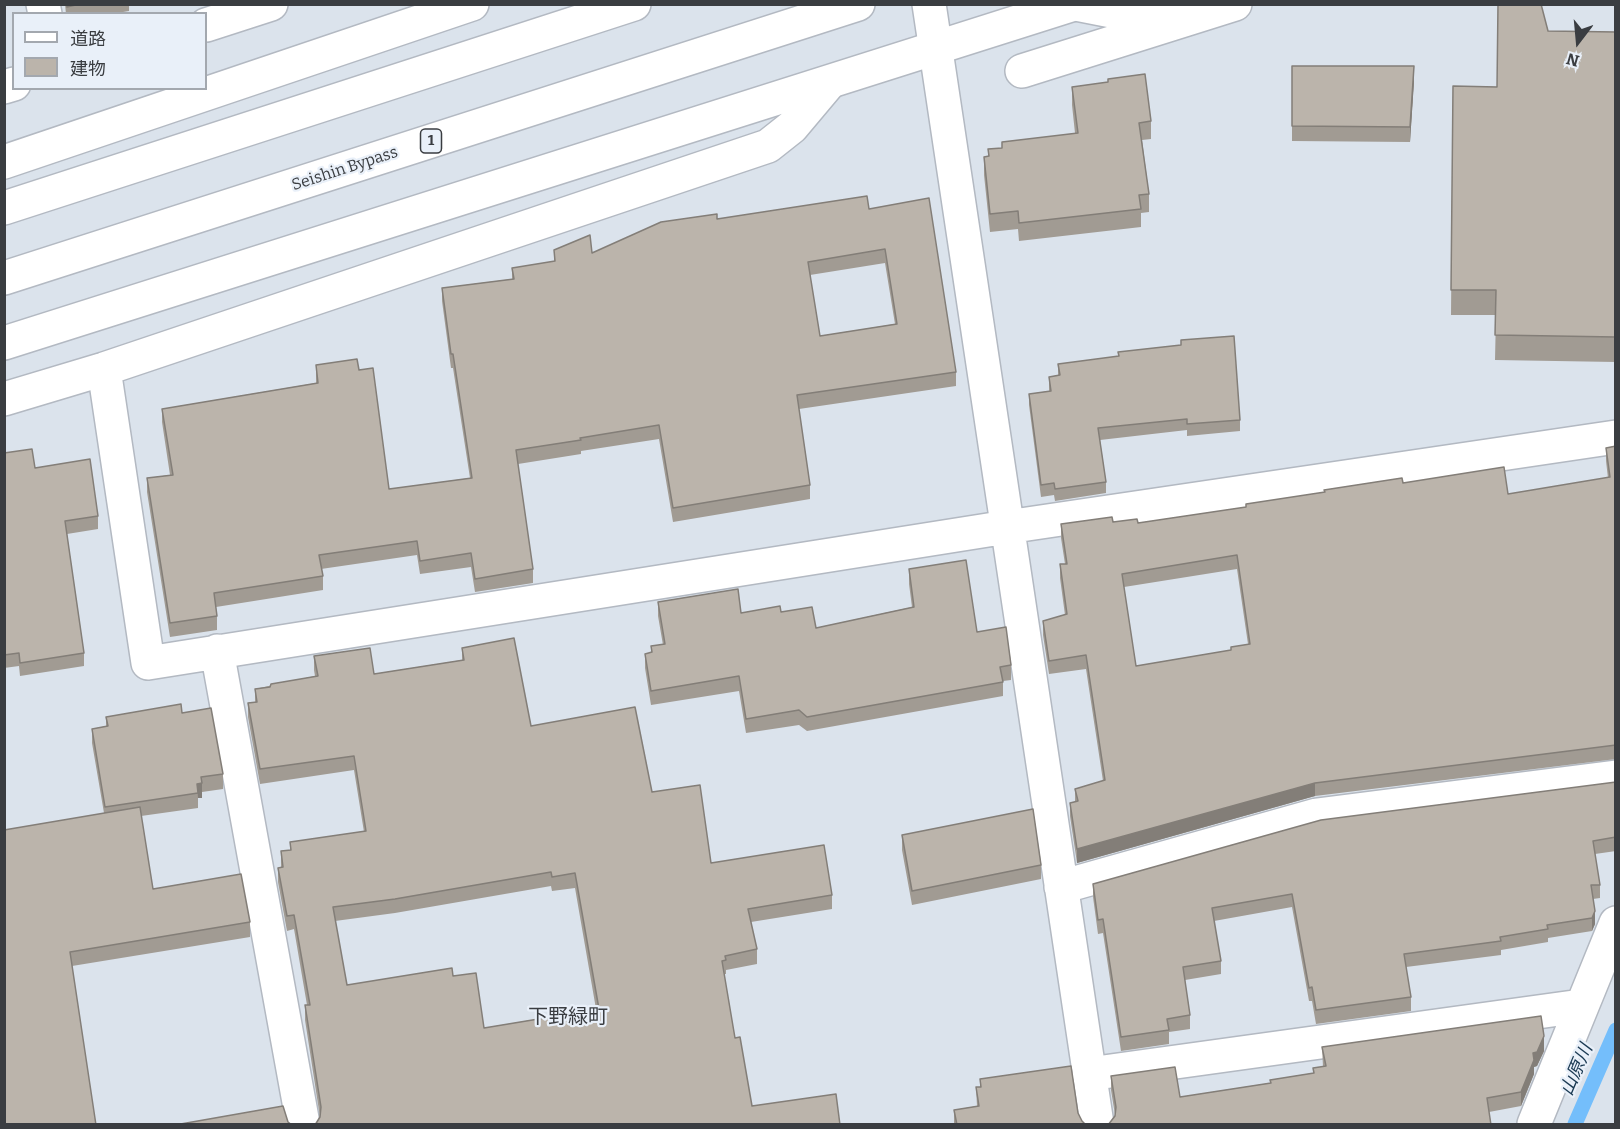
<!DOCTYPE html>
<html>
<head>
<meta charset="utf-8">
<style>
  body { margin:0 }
  #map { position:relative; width:1620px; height:1129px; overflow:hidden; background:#dbe3ec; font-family:Bitter,"Noto Sans JP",serif }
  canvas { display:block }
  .frame { position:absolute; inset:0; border:6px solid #3a3d41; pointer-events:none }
  .legend { position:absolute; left:12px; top:12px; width:195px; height:78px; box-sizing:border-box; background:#e9f0f9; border:2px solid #a3a8af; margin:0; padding:8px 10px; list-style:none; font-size:18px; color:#3a3d41 }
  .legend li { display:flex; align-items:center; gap:12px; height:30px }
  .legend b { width:30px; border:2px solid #a3a8af }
  .north { position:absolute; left:1548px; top:12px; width:60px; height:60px; -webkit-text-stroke:4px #e9f0f9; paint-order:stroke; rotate:196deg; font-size:16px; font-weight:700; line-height:24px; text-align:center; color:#3a3d41 }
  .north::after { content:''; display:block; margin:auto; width:21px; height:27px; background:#3a3d41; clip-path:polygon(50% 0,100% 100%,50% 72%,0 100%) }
</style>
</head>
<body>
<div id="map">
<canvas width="1620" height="1129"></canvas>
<div class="frame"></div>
<ul class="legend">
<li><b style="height:8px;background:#fff"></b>道路</li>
<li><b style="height:16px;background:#bbb4ab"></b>建物</li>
</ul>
<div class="north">N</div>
</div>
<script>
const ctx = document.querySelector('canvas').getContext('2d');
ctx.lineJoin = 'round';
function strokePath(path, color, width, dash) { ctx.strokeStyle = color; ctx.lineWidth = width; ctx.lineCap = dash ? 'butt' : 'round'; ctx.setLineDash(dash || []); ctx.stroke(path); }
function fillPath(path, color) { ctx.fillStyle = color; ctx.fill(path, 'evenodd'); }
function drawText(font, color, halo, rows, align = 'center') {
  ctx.font = font + ' Bitter,"Noto Sans JP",serif'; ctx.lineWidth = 4.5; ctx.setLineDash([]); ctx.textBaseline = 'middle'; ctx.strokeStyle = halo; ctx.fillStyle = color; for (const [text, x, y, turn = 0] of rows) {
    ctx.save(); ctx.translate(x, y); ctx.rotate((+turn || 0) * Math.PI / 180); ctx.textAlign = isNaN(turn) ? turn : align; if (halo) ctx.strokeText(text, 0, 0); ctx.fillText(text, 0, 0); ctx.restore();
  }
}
strokePath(new Path2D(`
  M 1575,1124 L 1616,1030`), '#74befb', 15);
const minor = new Path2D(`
  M 43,4 L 45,14
  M 929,4 L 1097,1124
  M 1076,4 L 1142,17 L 1172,20
  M 206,25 L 271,4
  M 1022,71 L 1235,4
  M 4,87 L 14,84
  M 104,369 L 148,663 L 1007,527 L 1616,437
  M 4,399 L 104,369 L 768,146 L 792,127 L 829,83
  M 217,651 L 303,1124
  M 1061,887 L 1317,815 L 1616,777
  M 1089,1074 L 1581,1006
  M 1534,1124 L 1616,923`);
const highway = new Path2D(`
  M 4,162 L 472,4
  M 4,208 L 634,4
  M 4,278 L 858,4
  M 4,343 L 1074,4`);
strokePath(minor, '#b3b9c2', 36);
strokePath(highway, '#b3b9c2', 36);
strokePath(minor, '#fff', 33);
strokePath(highway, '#fff', 33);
fillPath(new Path2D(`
  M 65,4 L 129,4 L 129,11 L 111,14 L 66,14 Z
  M 1548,31 L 1616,32 L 1616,362 L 1495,360 L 1496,315 L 1451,315 L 1453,86 L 1497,87 Z
  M 1292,66 L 1414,81 L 1410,142 L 1292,141 Z
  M 1072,87 L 1151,121 L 1151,139 L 1142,140 L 1149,194 L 1149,212 L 1141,213 L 1141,227 L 1019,241 L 1018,229 L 990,232 L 984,175 L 984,157 L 988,156 L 988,149 L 1002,148 L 1075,133 L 1072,105 Z
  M 869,209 L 956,372 L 956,386 L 799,409 L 810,485 L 810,499 L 673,522 L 659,439 L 581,451 L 581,454 L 518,464 L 533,569 L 533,583 L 475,592 L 471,567 L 420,574 L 417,555 L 321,569 L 323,576 L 323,590 L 216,607 L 217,616 L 217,630 L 170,637 L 147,492 L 147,478 L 170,475 L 162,422 L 162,409 L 316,383 L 316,365 L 359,370 L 389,489 L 470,478 L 453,368 L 451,368 L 442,301 L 442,288 L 512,279 L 512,268 L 554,262 L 554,250 L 592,253 L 717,219 ZM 885,263 L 895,324 L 820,336 L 810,275 Z
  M 1058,364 L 1240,420 L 1240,431 L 1187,436 L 1187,430 L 1100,440 L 1106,482 L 1106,493 L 1055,501 L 1054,495 L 1041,497 L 1029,405 L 1029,394 L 1049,391 L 1049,377 L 1058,375 Z
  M 1616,446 L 1616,759 L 1315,796 L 1077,863 L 1070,816 L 1070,803 L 1075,802 L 1075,789 L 1103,781 L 1086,669 L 1049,674 L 1043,635 L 1043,621 L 1065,615 L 1060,578 L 1060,564 L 1065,564 L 1061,538 L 1061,524 L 1113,522 L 1138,523 L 1246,507 L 1403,483 L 1508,494 L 1608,478 L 1606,461 L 1606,448 ZM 1237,569 L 1248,644 L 1231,650 L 1136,666 L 1124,587 Z
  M 4,453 L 35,468 L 98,516 L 98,529 L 67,534 L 84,653 L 84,666 L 20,676 L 19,666 L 4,668 Z
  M 909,569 L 977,632 L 1011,665 L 1011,680 L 1003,681 L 1003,696 L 807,731 L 799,725 L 746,733 L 739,691 L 651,705 L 645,668 L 645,654 L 651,653 L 651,646 L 663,645 L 658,616 L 658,602 L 741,613 L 781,612 L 816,628 L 912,607 L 909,584 Z
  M 462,648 L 531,726 L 652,792 L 711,863 L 832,895 L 832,909 L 751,922 L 757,949 L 757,964 L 726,970 L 726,974 L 724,974 L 735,1038 L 752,1106 L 840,1125 L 320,1117 L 305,1020 L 305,1005 L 307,1005 L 294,929 L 287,931 L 278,882 L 278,868 L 281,868 L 281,851 L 290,850 L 290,842 L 364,832 L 354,770 L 260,784 L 248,717 L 248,703 L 255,702 L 255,689 L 315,676 L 314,670 L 314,656 L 374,674 L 462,660 ZM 551,886 L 552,891 L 575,888 L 596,1009 L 484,1028 L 453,976 L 347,985 L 335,921 L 395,913 Z
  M 182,713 L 223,774 L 223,789 L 202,792 L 202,798 L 198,798 L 198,808 L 141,816 L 153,889 L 250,922 L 250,937 L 72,966 L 4,1125 L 104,813 L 92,743 L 92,729 L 106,726 L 106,717 Z
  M 1616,782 L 1616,851 L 1595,854 L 1600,885 L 1600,898 L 1593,899 L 1595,924 L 1592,931 L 1548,938 L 1548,942 L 1501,950 L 1501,955 L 1406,967 L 1411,997 L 1411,1011 L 1316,1024 L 1312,1001 L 1309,1001 L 1292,907 L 1214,921 L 1221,961 L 1221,974 L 1185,980 L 1190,1015 L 1190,1029 L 1169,1032 L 1169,1044 L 1121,1051 L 1103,933 L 1098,934 L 1093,897 L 1093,884 Z
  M 902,835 L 1041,865 L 1041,879 L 912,905 L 902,850 Z
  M 1322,1047 L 1544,1051 L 1537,1066 L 1534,1067 L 1534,1074 L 1521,1106 L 1489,1112 L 1109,1124 L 1115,1115 L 1111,1090 L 1111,1076 L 1180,1097 L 1270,1083 L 1270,1080 L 1313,1073 L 1313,1068 L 1323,1067 Z
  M 980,1079 L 1078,1113 L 1082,1121 L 1086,1125 L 954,1125 L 954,1110 L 977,1106 L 976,1087 L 980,1087 Z`), '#a19b93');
fillPath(new Path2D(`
  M 1414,66 L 1414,81 L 1410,142 L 1410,127 Z
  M 202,783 L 202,798 L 198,798 L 197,784 Z
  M 1315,783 L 1315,796 L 1077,863 L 1077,849 Z
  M 1595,911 L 1595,924 L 1592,931 L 1592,918 Z
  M 1544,1036 L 1544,1051 L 1537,1066 L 1534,1067 L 1534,1074 L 1521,1106 L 1521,1092 L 1533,1053 Z`), '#837e78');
const building = new Path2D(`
  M 67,4 L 80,4 L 67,7 Z
  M 1498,4 L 1541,4 L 1548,31 L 1616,32 L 1616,337 L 1495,335 L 1496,290 L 1451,290 L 1453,86 L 1497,87 Z
  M 1292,66 L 1414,66 L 1410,127 L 1292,126 Z
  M 1145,74 L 1151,121 L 1139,123 L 1149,194 L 1139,195 L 1141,209 L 1019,223 L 1018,211 L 990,214 L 984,157 L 989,156 L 988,149 L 1002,148 L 1002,142 L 1078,133 L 1072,87 L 1108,82 L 1108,79 Z
  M 867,196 L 869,209 L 929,198 L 956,372 L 797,395 L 810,485 L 673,508 L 659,425 L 580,438 L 581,440 L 516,450 L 533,569 L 475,579 L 471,553 L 420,561 L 417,541 L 319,555 L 323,576 L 214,593 L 217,616 L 170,623 L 147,478 L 173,475 L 162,409 L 318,383 L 316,365 L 357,359 L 359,370 L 373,368 L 389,489 L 472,478 L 453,354 L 451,354 L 442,288 L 514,279 L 512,268 L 555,261 L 554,250 L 590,235 L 592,253 L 661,222 L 717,214 L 717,219 ZM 885,249 L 897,324 L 820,336 L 808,262 Z
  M 1234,336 L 1240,420 L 1187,424 L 1187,419 L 1098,428 L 1106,482 L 1055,489 L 1054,483 L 1041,485 L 1029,394 L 1051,391 L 1049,377 L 1060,375 L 1058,364 L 1119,356 L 1118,352 L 1181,345 L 1181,340 Z
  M 1616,446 L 1616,745 L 1315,783 L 1077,849 L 1070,803 L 1078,801 L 1075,789 L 1105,780 L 1086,655 L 1049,661 L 1043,621 L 1067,614 L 1060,564 L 1067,564 L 1061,524 L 1112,517 L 1113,522 L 1137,519 L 1138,523 L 1246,507 L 1246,504 L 1325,492 L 1324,490 L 1402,478 L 1403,483 L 1504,467 L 1508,494 L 1610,477 L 1606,448 ZM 1237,555 L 1250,644 L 1231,647 L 1231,650 L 1136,666 L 1122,574 Z
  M 32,449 L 35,468 L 90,459 L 98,516 L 65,521 L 84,653 L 20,663 L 19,653 L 4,655 L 4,453 Z
  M 966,560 L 977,632 L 1006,627 L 1011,665 L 1000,667 L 1003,682 L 807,717 L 799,710 L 746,719 L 739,676 L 651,691 L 645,654 L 652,652 L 651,646 L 665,644 L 658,602 L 738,589 L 741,613 L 780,606 L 781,612 L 812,607 L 816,628 L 914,607 L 909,569 Z
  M 514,638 L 531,726 L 635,707 L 652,792 L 700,785 L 711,863 L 824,845 L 832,895 L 748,909 L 757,949 L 725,956 L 726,960 L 722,961 L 735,1038 L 740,1037 L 752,1106 L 836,1094 L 840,1125 L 315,1125 L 320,1117 L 321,1107 L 305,1005 L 310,1005 L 294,915 L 287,916 L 278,868 L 283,867 L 281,851 L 291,850 L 290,842 L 366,831 L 354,756 L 260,769 L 248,703 L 257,702 L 255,689 L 270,687 L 271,684 L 318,676 L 314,656 L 370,648 L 374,674 L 464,660 L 462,648 ZM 551,872 L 552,877 L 575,873 L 599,1009 L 484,1028 L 476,973 L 453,976 L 452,968 L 347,985 L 333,907 L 395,899 Z
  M 181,704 L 182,713 L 211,708 L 223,774 L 201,777 L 202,783 L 197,784 L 198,793 L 105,807 L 92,729 L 108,726 L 106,717 Z
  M 1616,782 L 1616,837 L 1593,841 L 1600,885 L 1591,885 L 1595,911 L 1592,918 L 1547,925 L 1548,929 L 1500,937 L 1501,941 L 1404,954 L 1411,997 L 1316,1010 L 1312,987 L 1309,988 L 1292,894 L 1212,908 L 1221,961 L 1183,967 L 1190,1015 L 1167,1019 L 1169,1030 L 1121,1037 L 1103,919 L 1098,920 L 1093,884 L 1321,820 Z
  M 140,807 L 153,889 L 241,874 L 250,922 L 70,952 L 96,1125 L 4,1125 L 4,830 Z
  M 1033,809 L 1041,865 L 912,891 L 902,835 Z
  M 1541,1016 L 1544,1036 L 1537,1052 L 1533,1053 L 1534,1060 L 1521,1092 L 1487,1098 L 1491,1125 L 1108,1125 L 1115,1116 L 1116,1107 L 1111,1076 L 1175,1067 L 1180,1097 L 1271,1083 L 1270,1080 L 1314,1073 L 1313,1068 L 1326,1066 L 1322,1047 Z
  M 1071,1066 L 1078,1113 L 1082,1121 L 1086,1125 L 957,1125 L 954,1110 L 979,1106 L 976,1087 L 981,1087 L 980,1079 Z
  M 283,1106 L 288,1122 L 292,1125 L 175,1125 Z`);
fillPath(building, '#bbb4ab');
strokePath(building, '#837e78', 1.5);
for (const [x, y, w] of [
  [431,141,21]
]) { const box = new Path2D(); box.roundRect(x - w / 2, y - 12, w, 24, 4.5); ctx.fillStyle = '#e9f0f9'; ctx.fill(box); strokePath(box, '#3a3d41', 1.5); }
drawText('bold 15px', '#3a3d41', null, [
  ["1",431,141]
]);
drawText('16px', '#3a3d41', '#e9f0f9', [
  ["Seishin Bypass",345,169,-18]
]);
drawText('italic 18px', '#1a3952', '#e9f0f9', [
  ["山原川",1577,1070,-67]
]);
drawText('20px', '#3a3d41', '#e9f0f9', [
  ["下野緑町",568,1017]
]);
</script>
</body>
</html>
